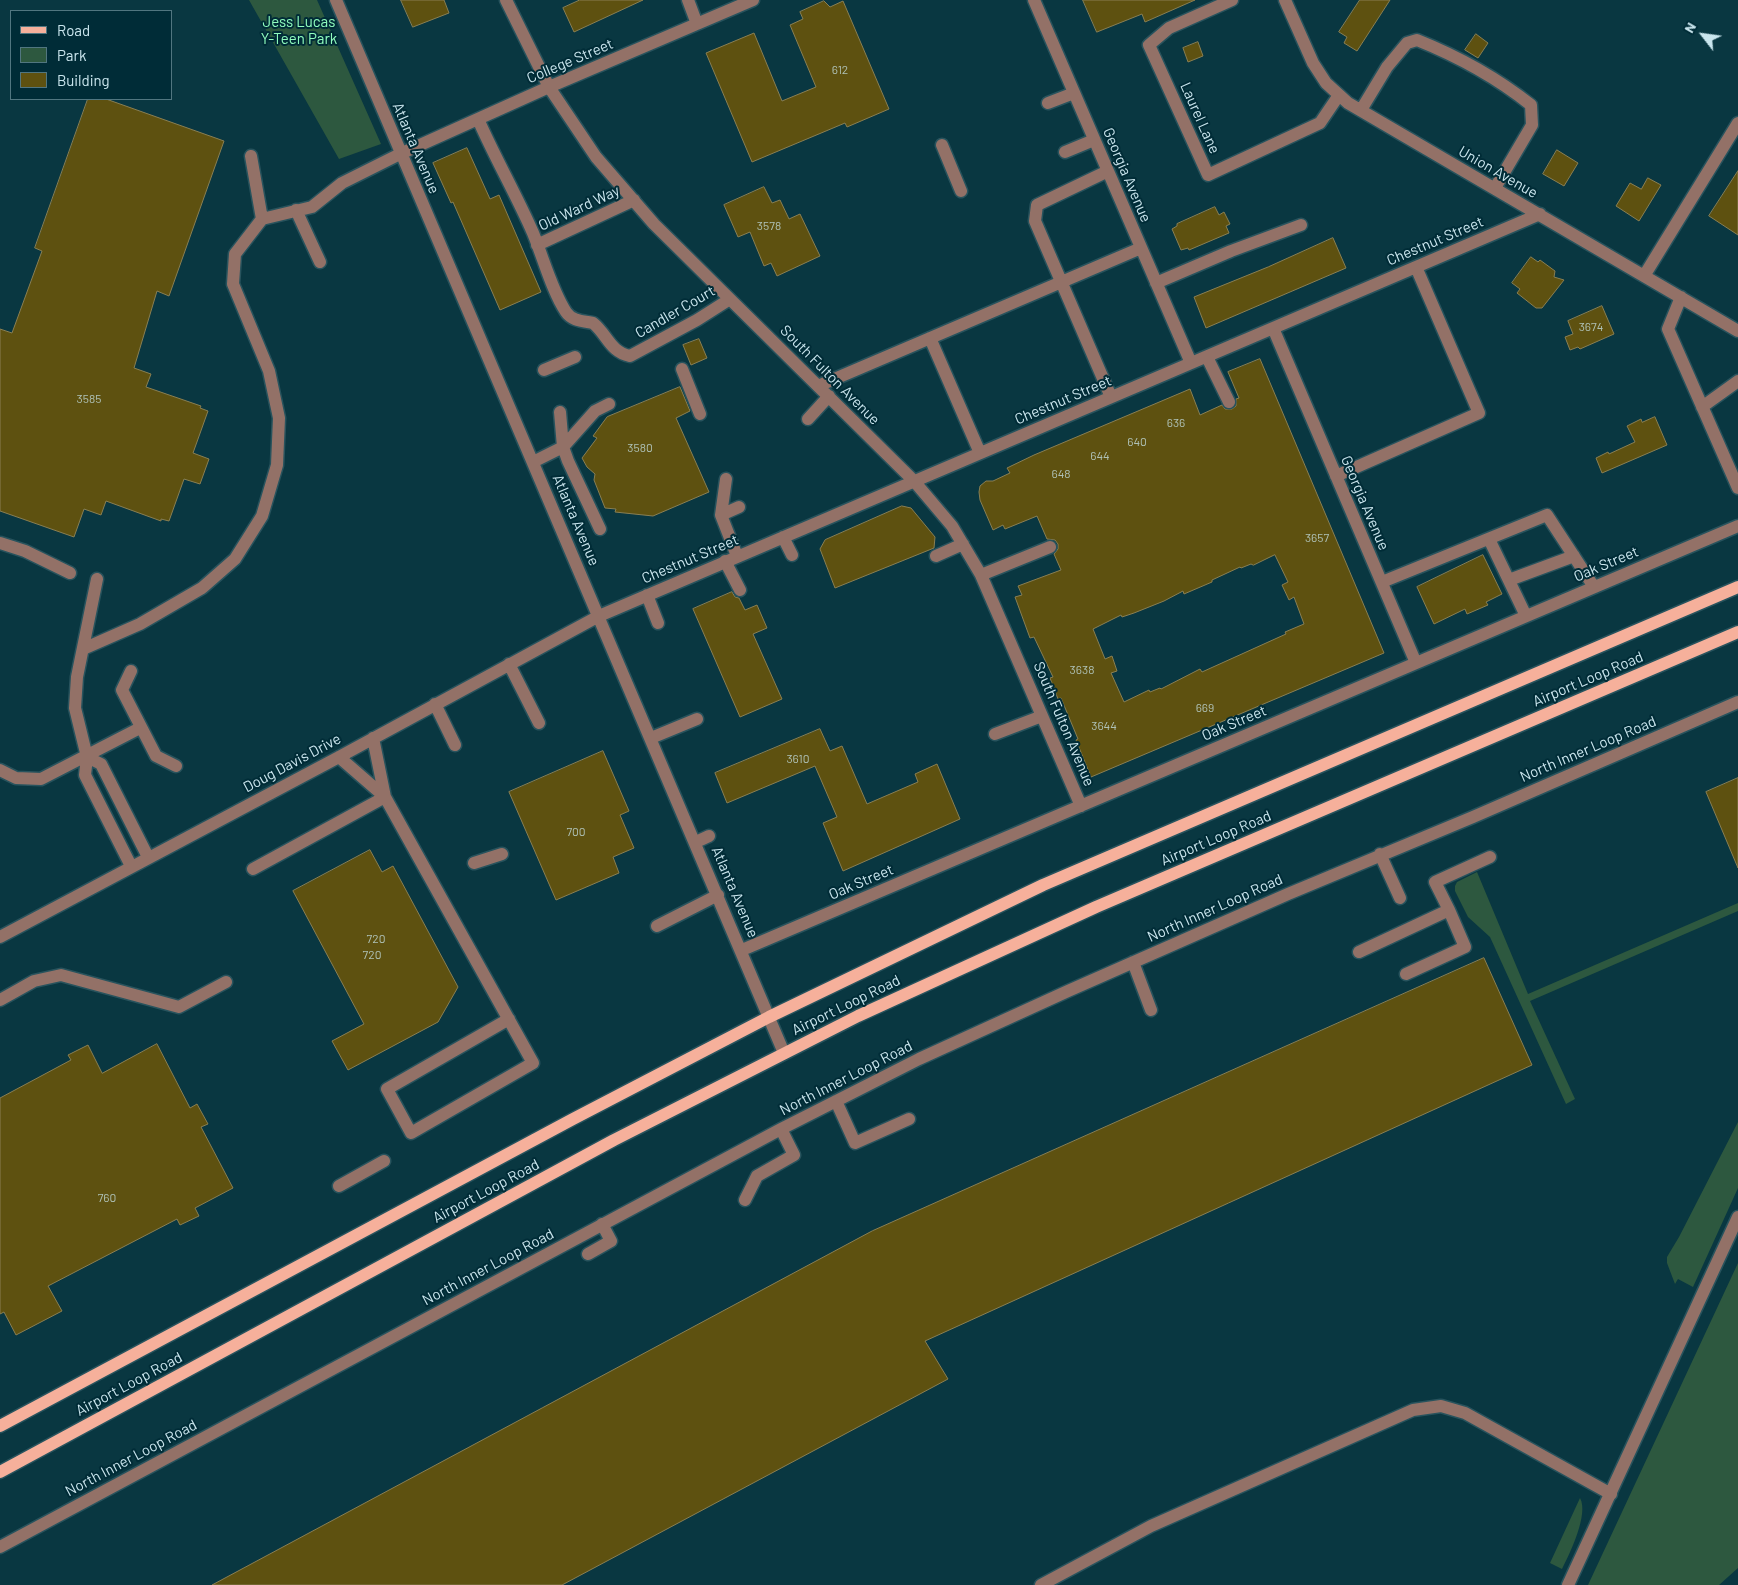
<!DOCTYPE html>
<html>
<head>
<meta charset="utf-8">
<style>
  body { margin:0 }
  #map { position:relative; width:1738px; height:1585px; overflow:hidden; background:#093741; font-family:Barlow,sans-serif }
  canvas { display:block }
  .legend { position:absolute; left:10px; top:10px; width:162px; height:90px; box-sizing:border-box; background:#002c37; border:1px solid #517680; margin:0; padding:6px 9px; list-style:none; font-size:15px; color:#cae6ee }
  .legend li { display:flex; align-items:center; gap:10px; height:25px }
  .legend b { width:25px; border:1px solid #517680 }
  .north { position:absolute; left:1678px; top:10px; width:50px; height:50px; -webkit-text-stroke:4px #002c37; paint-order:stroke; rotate:300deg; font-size:14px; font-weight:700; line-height:20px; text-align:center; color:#cae6ee }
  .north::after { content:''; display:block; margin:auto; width:18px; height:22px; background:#cae6ee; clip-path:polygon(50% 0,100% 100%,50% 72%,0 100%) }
</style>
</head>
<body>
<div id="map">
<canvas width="1738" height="1585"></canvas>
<ul class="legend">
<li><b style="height:6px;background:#f6b09b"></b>Road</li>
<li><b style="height:14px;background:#2d583f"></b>Park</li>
<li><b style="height:14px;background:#5e5110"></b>Building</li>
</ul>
<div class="north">N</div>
</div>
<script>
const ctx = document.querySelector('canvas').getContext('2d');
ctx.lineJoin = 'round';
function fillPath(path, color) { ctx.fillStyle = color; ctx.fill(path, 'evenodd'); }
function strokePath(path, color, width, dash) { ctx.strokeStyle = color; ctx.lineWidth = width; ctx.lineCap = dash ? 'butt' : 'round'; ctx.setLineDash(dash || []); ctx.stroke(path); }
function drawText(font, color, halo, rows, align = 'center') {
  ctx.font = font + ' Barlow,sans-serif'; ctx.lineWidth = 4; ctx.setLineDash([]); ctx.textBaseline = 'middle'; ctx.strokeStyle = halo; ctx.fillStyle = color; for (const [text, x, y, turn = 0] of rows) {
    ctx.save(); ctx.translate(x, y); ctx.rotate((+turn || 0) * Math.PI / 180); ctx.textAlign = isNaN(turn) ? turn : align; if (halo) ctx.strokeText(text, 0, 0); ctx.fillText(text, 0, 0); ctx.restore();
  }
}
fillPath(new Path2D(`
  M 249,0 L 317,0 L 381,144 L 339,159 Z
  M 1477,872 L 1528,994 L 1738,903 L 1738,911 L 1530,1001 L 1575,1099 L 1566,1104 L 1490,937 L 1468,917 L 1455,891 L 1455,886 L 1457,882 Z
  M 1738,1122 L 1738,1188 L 1693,1287 L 1678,1279 L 1675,1284 L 1667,1263 L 1667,1257 L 1679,1237 Z
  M 1738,1263 L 1738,1568 L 1719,1585 L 1588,1585 Z
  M 1580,1498 C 1589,1514 1570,1553 1562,1569 L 1550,1563 Z`), '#2d583f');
const building = new Path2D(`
  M 401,0 L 444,0 L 449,13 L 413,27 Z
  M 580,0 L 643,0 L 574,32 L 563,8 Z
  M 1083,0 L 1195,0 L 1145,22 L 1142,14 L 1097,32 Z
  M 1360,0 L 1390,0 L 1357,51 L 1344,43 L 1347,37 L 1339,32 Z
  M 824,1 L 830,7 L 843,1 L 889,109 L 847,127 L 845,123 L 752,162 L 706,53 L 754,33 L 782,101 L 816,87 L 790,25 L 803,19 L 800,12 Z
  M 1476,34 L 1488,43 L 1478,58 L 1465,50 Z
  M 1198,42 L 1203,56 L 1188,62 L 1183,48 Z
  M 88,99 L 106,99 L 224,141 L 169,296 L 157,291 L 134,368 L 151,374 L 146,387 L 201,406 L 200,408 L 208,411 L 193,453 L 209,459 L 200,484 L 184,479 L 169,521 L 161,519 L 161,521 L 106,501 L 101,515 L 84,509 L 74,537 L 0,511 L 0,329 L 12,333 L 42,251 L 35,248 Z
  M 467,148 L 490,199 L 499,195 L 541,292 L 500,310 L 453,202 L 451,203 L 433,163 Z
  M 1557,150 L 1578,163 L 1564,186 L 1543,174 Z
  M 1738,171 L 1738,235 L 1709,216 Z
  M 1648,178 L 1661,185 L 1639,221 L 1616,206 L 1630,183 L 1641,189 Z
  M 764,187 L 772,203 L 780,200 L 789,219 L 800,214 L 820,256 L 777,276 L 771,263 L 764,266 L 750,232 L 738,237 L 724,205 Z
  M 1215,207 L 1219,215 L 1224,212 L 1230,224 L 1226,226 L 1229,233 L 1189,250 L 1188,248 L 1181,250 L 1172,229 L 1177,226 L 1177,224 Z
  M 1333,238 L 1346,268 L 1206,328 L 1194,297 L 1268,267 Z
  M 1531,257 L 1538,262 L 1540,260 L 1555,271 L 1554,277 L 1564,280 L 1542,308 L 1536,308 L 1517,293 L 1520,289 L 1512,283 Z
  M 1602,306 L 1614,334 L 1580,349 L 1578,347 L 1570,350 L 1565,337 L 1573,334 L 1568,321 Z
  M 699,339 L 707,358 L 691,365 L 683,345 Z
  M 1260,359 L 1384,653 L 1091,777 L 1076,740 L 1078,739 L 1061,698 L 1058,699 L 1050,678 L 1053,677 L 1034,637 L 1030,638 L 1015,597 L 1022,595 L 1018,586 L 1061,570 L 1054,554 L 1058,549 L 1058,544 L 1055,540 L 1047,539 L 1037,516 L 1005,529 L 1003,525 L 993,530 L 980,500 L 979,492 L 980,486 L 986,481 L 993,481 L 1010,473 L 1007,468 L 1034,455 L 1190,389 L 1200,415 L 1222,405 L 1225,409 L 1232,409 L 1236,406 L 1236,399 L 1239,398 L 1228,372 ZM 1275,555 L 1288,582 L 1282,585 L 1289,600 L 1294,597 L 1304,624 L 1285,632 L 1286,634 L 1202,672 L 1200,669 L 1161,689 L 1160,688 L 1150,692 L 1149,690 L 1124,702 L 1111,673 L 1117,671 L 1112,656 L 1105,659 L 1093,629 L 1121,615 L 1122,617 L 1134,613 L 1164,601 L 1183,591 L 1184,594 L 1212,582 L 1212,580 L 1240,567 L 1241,568 L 1251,564 L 1253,565 Z
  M 680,387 L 690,411 L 676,418 L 709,492 L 653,516 L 615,512 L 616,509 L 605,508 L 594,480 L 595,474 L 587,467 L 582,458 L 597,438 L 593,436 L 607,417 Z
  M 1655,417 L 1667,445 L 1602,473 L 1596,458 L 1608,452 L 1609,454 L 1635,442 L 1627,426 L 1641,419 L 1642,422 Z
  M 902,506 L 911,508 L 935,537 L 934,548 L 835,588 L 820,549 L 825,540 Z
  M 1483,555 L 1502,594 L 1486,602 L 1488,605 L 1467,614 L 1465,609 L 1434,624 L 1417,587 Z
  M 732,592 L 735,597 L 739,598 L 745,610 L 757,605 L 767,628 L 753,634 L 782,699 L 740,717 L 693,609 Z
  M 820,729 L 830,751 L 842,746 L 867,804 L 918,782 L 915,774 L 937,764 L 960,819 L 843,871 L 823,823 L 837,817 L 815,766 L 727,803 L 715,773 Z
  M 603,751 L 629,811 L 620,815 L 634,848 L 613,857 L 619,873 L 556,900 L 509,792 Z
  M 1738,778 L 1738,868 L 1706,792 Z
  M 370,850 L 382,872 L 393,866 L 458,987 L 438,1022 L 348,1070 L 332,1041 L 364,1024 L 293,891 Z
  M 1484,958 L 1532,1065 L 925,1341 L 948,1379 L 562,1585 L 212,1585 L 872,1231 Z
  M 157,1044 L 190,1108 L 197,1104 L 208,1124 L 201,1127 L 233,1188 L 195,1208 L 199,1216 L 180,1225 L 177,1219 L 48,1286 L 62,1311 L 16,1335 L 4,1312 L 0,1314 L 0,1098 L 71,1060 L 68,1055 L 88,1045 L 102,1073 Z`);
fillPath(building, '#5e5110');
strokePath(building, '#897f53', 1);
const minor = new Path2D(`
  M 336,0 L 784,1053
  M 506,0 L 549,87 L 596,157 L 654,224 L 914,481 L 952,526 L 981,575 L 1081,806
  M 688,0 L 697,24
  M 1034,0 L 1191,363
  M 1232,0 L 1169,28 L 1149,45 L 1208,175 L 1320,123 L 1339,95
  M 1285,0 L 1313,63 L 1326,83 L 1348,103 L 1738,331
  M 1048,103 L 1074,93
  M 1361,110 L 1387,67 L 1407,43 L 1417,40 C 1457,56 1497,78 1531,105 L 1532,125 L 1495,188
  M 478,119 C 495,158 516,194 533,233 C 543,257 552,291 566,312 C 572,321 583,321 593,323 C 607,334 610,352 630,356 L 697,320 L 730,299
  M 942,145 L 961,191
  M 1065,152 L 1094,140
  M 251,156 L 262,219
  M 1108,171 L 1037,205 L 1035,221 L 1111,397
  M 296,210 L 320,262
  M 537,245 L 634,200
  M 1644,276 L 1738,123
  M 1156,283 L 1231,251 L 1301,225
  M 1681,297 L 1668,329 L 1738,488
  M 1273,328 L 1416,663
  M 930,338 L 980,453
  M 1207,357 L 1229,402
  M 682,369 L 700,414
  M 544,370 L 575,357
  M 818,386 L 1141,248
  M 1702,407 L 1738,381
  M 560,412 L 563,447 L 568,461 L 600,529
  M 808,419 L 829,396
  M 533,462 L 563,447 L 595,411 L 609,404
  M 1336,476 L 1479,413 L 1416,267
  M 726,479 L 721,515 L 737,556
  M 721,515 L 739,507
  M 783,537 L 792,555
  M 1489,539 L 1526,616
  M 0,543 L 25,551 L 70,573
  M 936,556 L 963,544
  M 725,561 L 740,590
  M 981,575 L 1050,547
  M 97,579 L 77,677 L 75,708 L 87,757 L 85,775 L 131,866
  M 1509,580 L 1574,556
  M 1382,582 L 1547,515 L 1594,587
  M 647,595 L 658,623
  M 83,649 L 140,624 L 202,588 L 235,559 L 262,516 L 277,465 L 279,418 L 269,371 L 233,284 L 235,254 L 262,219 L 312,207 L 342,183 L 400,154 L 549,87 L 753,0
  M 509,664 L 539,723
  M 131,671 L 122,690 L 156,756 L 176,766
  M 435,704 L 455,745
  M 995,734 L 1042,716
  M 373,738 L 385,797 L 533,1063 L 411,1133 L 387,1089 L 509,1019
  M 651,738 L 697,719
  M 87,757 L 101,764 L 148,857
  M 339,757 L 385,797
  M 0,770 L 16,778 L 41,779 L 140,728
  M 696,842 L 709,836
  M 1380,854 L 1400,898
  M 474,863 L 502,854
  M 253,869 L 385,797
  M 657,926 L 718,895
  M 0,937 L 339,757 L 599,616 L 1540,214
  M 742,950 L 1738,526
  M 1359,952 L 1449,910 L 1435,882 L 1490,857
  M 1133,962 L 1151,1010
  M 1406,974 L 1465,947 L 1449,910
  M 0,1000 L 34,981 L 61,975 L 179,1007 L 226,982
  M 836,1101 L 855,1143 L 909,1119
  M 339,1186 L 384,1161
  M 745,1200 L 757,1176 L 794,1155 L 781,1129
  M 588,1254 L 611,1241 L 602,1224
  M 0,1547 L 781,1129 L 919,1059 L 1068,991 L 1288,894 L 1473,817 L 1738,702
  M 1041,1585 L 1151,1526 L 1413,1410 L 1441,1406 L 1465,1413 L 1611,1494
  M 1568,1585 L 1738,1217`);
const major = new Path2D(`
  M 0,1426 L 573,1119 L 769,1017 L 1043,885 L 1738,587
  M 0,1472 L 614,1140 L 858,1016 L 1096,907 L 1738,632`);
strokePath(minor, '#28535d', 15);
strokePath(major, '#28535d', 15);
strokePath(minor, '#937167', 12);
strokePath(major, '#f6b09b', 12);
drawText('12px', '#afc1b6', null, [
  ["612",840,70],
  ["3578",769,226],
  ["3674",1591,327],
  ["3585",89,399],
  ["636",1176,423],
  ["640",1137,442],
  ["3580",640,448],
  ["644",1100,456],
  ["648",1061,474],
  ["3657",1317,538],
  ["3638",1082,670],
  ["669",1205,708],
  ["3644",1104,726],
  ["3610",798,759],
  ["700",576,832],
  ["720",376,939],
  ["720",372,955],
  ["760",107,1198]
]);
drawText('15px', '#90fdbe', '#002c37', [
  ["Jess Lucas",299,22],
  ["Y-Teen Park",299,39]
]);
drawText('15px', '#cae6ee', '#002c37', [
  ["College Street",570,61,-23],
  ["Laurel Lane",1200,118,66],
  ["Atlanta Avenue",416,148,67],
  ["Union Avenue",1498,172,30],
  ["Georgia Avenue",1127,175,67],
  ["Old Ward Way",579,208,-25],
  ["Chestnut Street",1435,241,-23],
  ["Candler Court",675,312,-30],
  ["South Fulton Avenue",830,375,45],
  ["Chestnut Street",1063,400,-23],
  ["Georgia Avenue",1365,503,67],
  ["Atlanta Avenue",576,520,67],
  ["Chestnut Street",690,559,-23],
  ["Oak Street",1606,564,-23],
  ["Airport Loop Road",1588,679,-23],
  ["Oak Street",1234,723,-23],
  ["South Fulton Avenue",1064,724,67],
  ["North Inner Loop Road",1588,749,-23],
  ["Doug Davis Drive",292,763,-28],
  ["Airport Loop Road",1216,838,-23],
  ["Oak Street",861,882,-23],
  ["Atlanta Avenue",735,892,67],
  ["North Inner Loop Road",1215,908,-24],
  ["Airport Loop Road",846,1005,-26],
  ["North Inner Loop Road",846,1078,-27],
  ["Airport Loop Road",486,1191,-28],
  ["North Inner Loop Road",488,1267,-28],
  ["Airport Loop Road",129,1384,-28],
  ["North Inner Loop Road",131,1458,-28]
]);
</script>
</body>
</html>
